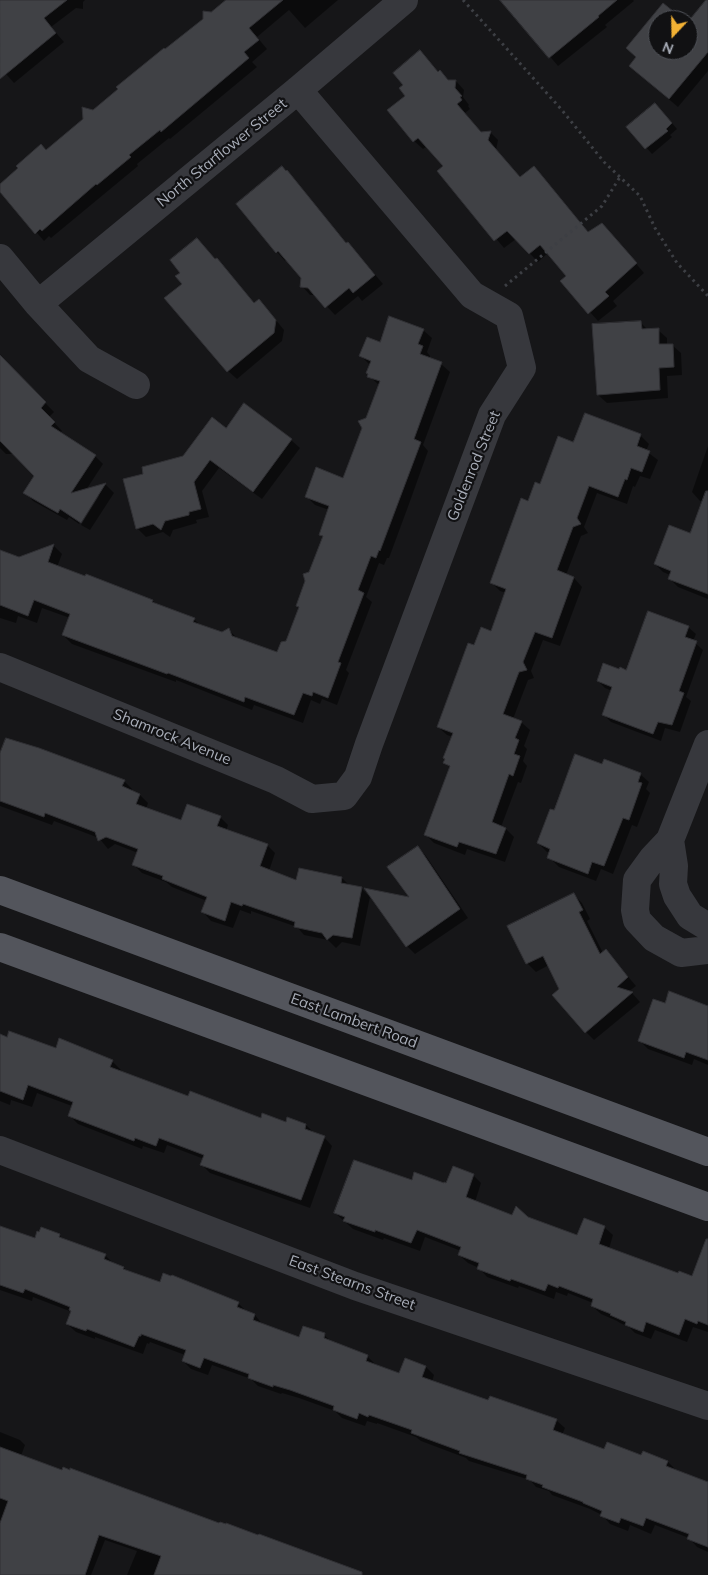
<!DOCTYPE html>
<html>
<head>
<meta charset="utf-8">
<style>
  body { margin:0 }
  #map { position:relative; width:708px; height:1575px; overflow:hidden; background:#161618; font-family:Mulish,sans-serif }
  canvas { display:block }
  .north { position:absolute; left:648px; top:10px; width:50px; height:50px; box-sizing:border-box; background:#111113; border:1px solid #4d4f55; border-radius:50%; rotate:201deg; font-size:14px; font-weight:700; line-height:20px; text-align:center; color:#a8adb8 }
  .north::after { content:''; display:block; margin:auto; width:18px; height:22px; background:#f2b134; clip-path:polygon(50% 0,100% 100%,50% 72%,0 100%) }
</style>
</head>
<body>
<div id="map">
<canvas width="708" height="1575"></canvas>
<div class="north">N</div>
</div>
<script>
const ctx = document.querySelector('canvas').getContext('2d');
ctx.lineJoin = 'round';
function fillPath(path, color) { ctx.fillStyle = color; ctx.fill(path, 'evenodd'); }
function strokePath(path, color, width, dash) { ctx.strokeStyle = color; ctx.lineWidth = width; ctx.lineCap = dash ? 'butt' : 'round'; ctx.setLineDash(dash || []); ctx.stroke(path); }
function drawText(font, color, halo, rows, align = 'center') {
  ctx.font = font + ' Mulish,sans-serif'; ctx.lineWidth = 4.5; ctx.setLineDash([]); ctx.textBaseline = 'middle'; ctx.strokeStyle = halo; ctx.fillStyle = color; for (const [text, x, y, turn = 0] of rows) {
    ctx.save(); ctx.translate(x, y); ctx.rotate((+turn || 0) * Math.PI / 180); ctx.textAlign = isNaN(turn) ? turn : align; if (halo) ctx.strokeText(text, 0, 0); ctx.fillText(text, 0, 0); ctx.restore();
  }
}
fillPath(new Path2D(`
  M 2,0 L 85,0 L 83,2 L 83,9 L 76,8 L 51,27 L 64,42 L 14,83 L 6,74 L 0,79 L 0,1 Z
  M 228,0 L 338,0 L 305,28 L 289,10 L 257,37 L 267,49 L 252,62 L 257,67 L 170,139 L 169,138 L 137,164 L 138,166 L 51,238 L 49,236 L 44,241 L 0,190 L 0,185 L 46,151 Z
  M 502,0 L 633,0 L 634,1 L 605,25 L 607,27 L 558,66 Z
  M 664,5 L 679,18 L 681,16 L 686,20 L 658,20 L 658,50 L 688,50 L 688,22 L 708,19 L 708,71 L 678,107 L 639,74 L 637,58 Z
  M 420,52 L 439,73 L 440,72 L 449,81 L 456,81 L 464,90 L 463,97 L 469,105 L 468,106 L 470,109 L 465,113 L 481,133 L 490,132 L 498,140 L 496,150 L 520,178 L 589,233 L 610,233 L 644,273 L 613,301 L 617,306 L 598,321 L 562,281 L 568,276 L 548,253 L 538,262 L 516,239 L 504,248 L 439,171 L 444,166 L 427,146 L 423,149 L 414,141 L 405,85 Z
  M 661,110 L 677,129 L 670,135 L 672,137 L 652,154 L 628,127 Z
  M 295,180 L 347,244 L 356,252 L 383,284 L 362,301 L 358,296 L 335,315 L 316,295 L 310,295 L 302,286 L 302,278 L 286,260 L 285,261 L 277,252 L 238,204 Z
  M 197,239 L 216,260 L 217,259 L 225,268 L 255,304 L 267,309 L 284,330 L 282,341 L 237,379 L 228,371 L 184,284 L 182,273 Z
  M 641,323 L 648,330 L 658,330 L 667,338 L 667,345 L 672,345 L 681,353 L 682,375 L 667,376 L 668,398 L 607,403 L 598,395 Z
  M 423,330 L 432,338 L 427,352 L 430,356 L 429,359 L 441,364 L 450,372 L 423,445 L 428,451 L 409,504 L 389,558 L 387,558 L 384,565 L 379,563 L 366,597 L 372,602 L 346,670 L 349,673 L 337,705 L 322,699 L 320,704 L 311,700 L 303,723 L 254,705 L 252,710 L 176,680 L 176,682 L 72,644 L 63,635 L 70,618 L 42,608 L 37,623 L 18,616 L 16,623 L 0,618 L 0,551 L 19,558 L 54,546 L 62,554 L 57,567 L 86,578 L 87,575 L 153,601 L 157,605 L 194,619 L 201,626 L 222,633 L 229,630 L 237,638 L 277,654 L 287,643 L 300,609 L 297,606 L 323,538 L 320,534 L 329,510 L 315,505 L 307,497 L 344,479 L 380,386 L 369,376 L 370,365 L 361,356 L 380,344 Z
  M 0,354 L 14,371 L 54,412 L 49,417 L 62,431 L 60,433 L 95,456 L 103,464 L 86,490 L 106,485 L 114,493 L 90,530 L 81,525 L 99,496 L 96,496 L 79,524 L 69,517 L 67,520 L 33,501 L 25,492 L 36,475 L 15,454 L 6,454 L 0,448 Z
  M 226,429 L 291,440 L 300,448 L 262,499 L 219,468 L 202,491 L 209,517 L 196,520 L 197,523 L 173,530 L 170,537 L 163,532 L 146,537 L 137,528 L 145,475 L 184,457 Z
  M 640,435 L 649,444 L 646,451 L 658,460 L 650,479 L 640,476 L 635,487 L 633,486 L 627,504 L 597,493 L 584,527 L 588,533 L 581,536 L 566,575 L 574,578 L 582,587 L 560,646 L 543,640 L 531,671 L 534,678 L 528,680 L 513,719 L 521,722 L 530,730 L 524,746 L 527,749 L 523,761 L 527,766 L 521,783 L 518,782 L 501,827 L 506,829 L 514,837 L 505,862 L 467,849 L 465,855 L 434,843 L 425,834 L 451,768 L 445,763 L 453,737 L 447,735 L 438,727 L 475,647 L 492,632 L 506,593 L 500,591 L 492,583 L 529,502 L 574,443 Z
  M 708,446 L 708,599 L 678,587 L 669,578 L 670,575 L 663,572 L 655,564 L 691,535 L 704,502 L 700,501 L 692,492 Z
  M 688,627 L 696,634 L 693,641 L 703,650 L 686,697 L 691,701 L 680,732 L 665,728 L 661,741 L 611,722 L 603,714 L 612,691 L 605,688 L 598,681 L 627,671 Z
  M 14,740 L 124,781 L 132,789 L 131,791 L 140,795 L 148,803 L 146,809 L 182,822 L 220,817 L 228,825 L 226,831 L 267,845 L 275,853 L 269,871 L 297,882 L 342,878 L 350,886 L 361,888 L 370,897 L 360,946 L 342,942 L 336,948 L 328,940 L 304,935 L 297,927 L 251,911 L 251,914 L 240,910 L 233,928 L 211,921 L 203,912 L 207,901 L 172,887 L 166,882 L 142,873 L 133,864 L 138,853 L 115,844 L 108,849 L 99,838 L 54,821 L 52,825 L 0,806 L 0,753 Z
  M 603,765 L 640,774 L 649,782 L 646,789 L 650,793 L 637,827 L 632,825 L 613,874 L 601,869 L 596,881 L 559,867 L 550,858 L 551,853 L 547,852 L 538,843 L 555,812 Z
  M 418,847 L 426,856 L 468,918 L 415,954 L 407,946 Z
  M 573,894 L 582,903 L 590,919 L 587,921 L 603,953 L 614,960 L 636,986 L 628,992 L 632,993 L 640,1002 L 594,1040 L 586,1032 L 560,989 L 549,965 L 536,972 L 527,963 Z
  M 666,1005 L 708,1007 L 708,1065 L 694,1059 L 692,1065 L 648,1049 L 640,1041 Z
  M 0,1036 L 112,1061 L 121,1070 L 120,1072 L 189,1097 L 261,1120 L 306,1125 L 314,1133 L 324,1137 L 332,1146 L 310,1208 L 210,1173 L 202,1165 L 204,1159 L 167,1145 L 164,1153 L 143,1146 L 142,1149 L 78,1124 L 69,1115 L 72,1106 L 37,1093 L 32,1107 L 11,1100 L 10,1105 L 0,1101 Z
  M 473,1175 L 481,1183 L 475,1202 L 513,1216 L 528,1219 L 578,1237 L 604,1227 L 613,1235 L 609,1249 L 679,1275 L 708,1278 L 708,1332 L 693,1327 L 687,1342 L 655,1330 L 651,1339 L 635,1333 L 629,1327 L 620,1323 L 617,1321 L 601,1314 L 592,1306 L 593,1303 L 568,1293 L 567,1296 L 556,1292 L 554,1299 L 519,1286 L 518,1288 L 487,1277 L 479,1268 L 468,1263 L 459,1255 L 461,1251 L 425,1237 L 420,1251 L 384,1238 L 383,1240 L 353,1229 L 335,1213 L 412,1181 L 444,1185 Z
  M 0,1227 L 36,1240 L 59,1235 L 64,1240 L 105,1255 L 114,1264 L 124,1268 L 128,1272 L 160,1284 L 238,1303 L 246,1311 L 255,1315 L 263,1325 L 300,1338 L 324,1335 L 333,1343 L 367,1356 L 375,1364 L 400,1374 L 406,1360 L 426,1367 L 434,1375 L 432,1382 L 489,1402 L 556,1420 L 565,1428 L 562,1435 L 605,1450 L 668,1462 L 676,1470 L 708,1483 L 708,1552 L 697,1547 L 689,1538 L 655,1525 L 651,1534 L 630,1525 L 628,1531 L 610,1524 L 602,1515 L 590,1509 L 552,1495 L 549,1491 L 536,1487 L 530,1480 L 469,1461 L 466,1458 L 421,1441 L 416,1437 L 377,1423 L 377,1424 L 367,1421 L 365,1426 L 342,1418 L 335,1411 L 299,1398 L 282,1393 L 281,1394 L 258,1386 L 251,1379 L 212,1365 L 208,1375 L 191,1369 L 183,1361 L 185,1355 L 150,1342 L 149,1344 L 147,1343 L 143,1354 L 95,1337 L 95,1339 L 76,1332 L 67,1324 L 72,1312 L 33,1297 L 32,1301 L 0,1290 Z
  M 0,1432 L 20,1440 L 25,1445 L 21,1456 L 363,1575 L 127,1575 L 137,1551 L 105,1540 L 91,1575 L 0,1575 Z`), '#0007');
const building = new Path2D(`
  M 0,0 L 67,0 L 44,18 L 56,33 L 0,79 Z
  M 226,0 L 283,0 L 249,28 L 259,40 L 244,52 L 249,58 L 161,132 L 160,130 L 129,155 L 131,157 L 97,185 L 96,184 L 42,231 L 40,229 L 35,234 L 0,192 L 0,184 L 18,168 L 16,166 L 41,144 L 46,150 L 83,119 L 82,107 L 93,110 L 118,89 L 116,87 L 164,48 L 165,49 L 203,19 L 203,11 L 211,12 Z
  M 500,0 L 617,0 L 598,16 L 599,17 L 549,58 Z
  M 706,0 L 708,0 L 708,52 L 669,99 L 629,66 L 636,57 L 626,48 L 663,3 L 684,20 L 658,20 L 658,50 L 688,50 L 688,22 Z
  M 420,50 L 438,72 L 440,70 L 448,80 L 456,80 L 455,88 L 462,96 L 460,97 L 462,100 L 457,104 L 481,132 L 491,131 L 488,140 L 520,177 L 534,166 L 588,232 L 602,223 L 637,263 L 605,292 L 609,296 L 588,314 L 560,281 L 566,276 L 540,245 L 529,254 L 507,231 L 494,241 L 437,171 L 443,166 L 418,138 L 413,142 L 387,110 L 405,96 L 399,88 L 403,85 L 393,73 Z
  M 655,103 L 672,123 L 666,129 L 668,131 L 645,149 L 626,127 Z
  M 282,166 L 286,171 L 287,170 L 346,243 L 348,242 L 375,275 L 353,293 L 349,288 L 325,308 L 308,288 L 300,287 L 301,278 L 278,251 L 276,253 L 236,204 Z
  M 197,238 L 215,259 L 217,258 L 254,303 L 259,299 L 276,320 L 274,333 L 227,372 L 164,298 L 182,284 L 175,276 L 180,273 L 170,260 Z
  M 389,316 L 424,329 L 418,344 L 423,346 L 420,354 L 442,362 L 414,439 L 421,442 L 401,495 L 380,551 L 379,550 L 376,558 L 371,556 L 358,590 L 364,593 L 338,662 L 341,663 L 328,698 L 313,692 L 312,696 L 303,693 L 294,715 L 245,697 L 244,702 L 168,673 L 167,674 L 62,635 L 70,614 L 34,600 L 28,616 L 0,605 L 0,550 L 19,557 L 54,544 L 48,562 L 85,576 L 86,574 L 153,600 L 152,602 L 195,618 L 193,622 L 222,632 L 229,628 L 232,636 L 277,652 L 281,642 L 286,641 L 299,607 L 296,606 L 305,581 L 303,574 L 309,572 L 323,536 L 319,535 L 329,506 L 305,497 L 316,467 L 343,478 L 362,428 L 358,421 L 366,418 L 380,381 L 367,377 L 368,374 L 366,373 L 371,361 L 359,356 L 367,337 L 380,342 Z
  M 641,321 L 642,329 L 659,328 L 659,344 L 673,344 L 674,367 L 659,368 L 660,390 L 597,395 L 592,324 Z
  M 0,355 L 46,402 L 41,408 L 55,422 L 51,426 L 96,455 L 71,493 L 106,483 L 81,523 L 60,509 L 58,513 L 23,493 L 34,476 L 0,441 Z
  M 244,403 L 292,439 L 253,492 L 210,460 L 194,482 L 201,509 L 189,512 L 189,515 L 165,521 L 161,530 L 153,524 L 136,529 L 123,479 L 143,474 L 142,467 L 183,456 L 212,417 L 226,428 Z
  M 585,413 L 641,434 L 637,446 L 650,451 L 642,472 L 631,468 L 627,480 L 625,479 L 618,497 L 589,486 L 577,518 L 581,524 L 573,527 L 557,570 L 574,577 L 552,638 L 535,632 L 523,662 L 527,670 L 519,672 L 503,714 L 522,721 L 515,738 L 519,740 L 514,754 L 520,756 L 513,776 L 509,774 L 492,822 L 506,828 L 496,854 L 459,842 L 457,847 L 424,835 L 450,766 L 443,763 L 445,759 L 443,758 L 453,733 L 437,727 L 468,643 L 474,645 L 481,627 L 491,631 L 506,589 L 490,583 L 521,498 L 528,501 L 535,482 L 540,484 L 558,436 L 573,442 Z
  M 706,491 L 708,491 L 708,594 L 668,579 L 671,571 L 654,564 L 669,525 L 690,533 Z
  M 648,611 L 689,626 L 685,637 L 697,641 L 679,691 L 684,693 L 672,725 L 658,722 L 653,734 L 602,715 L 612,687 L 597,681 L 603,663 L 619,669 L 620,667 L 626,670 Z
  M 6,738 L 39,748 L 125,780 L 122,786 L 140,794 L 136,804 L 181,820 L 187,804 L 221,816 L 217,826 L 268,844 L 260,866 L 296,880 L 299,868 L 342,877 L 341,883 L 362,887 L 352,938 L 333,935 L 327,940 L 322,933 L 294,927 L 295,922 L 243,904 L 242,906 L 231,902 L 225,921 L 201,912 L 207,897 L 162,879 L 163,876 L 132,865 L 138,849 L 106,837 L 98,841 L 95,832 L 45,813 L 44,817 L 0,801 L 0,753 Z
  M 575,754 L 602,764 L 604,759 L 641,773 L 638,782 L 642,783 L 629,820 L 623,818 L 604,866 L 592,862 L 588,874 L 547,858 L 550,849 L 537,843 L 550,809 L 554,810 Z
  M 418,846 L 460,909 L 406,947 L 364,888 L 409,897 L 387,867 Z
  M 574,893 L 583,910 L 579,912 L 600,954 L 606,949 L 628,977 L 617,987 L 633,992 L 585,1033 L 552,995 L 559,989 L 543,956 L 526,964 L 507,926 Z
  M 669,991 L 708,1006 L 708,1060 L 686,1052 L 684,1058 L 638,1041 L 653,999 L 665,1003 Z
  M 9,1031 L 56,1048 L 59,1038 L 113,1060 L 110,1067 L 188,1096 L 190,1091 L 261,1118 L 262,1113 L 286,1122 L 287,1117 L 306,1124 L 305,1129 L 325,1136 L 301,1200 L 200,1165 L 204,1155 L 159,1138 L 156,1146 L 135,1138 L 134,1141 L 68,1116 L 73,1102 L 28,1085 L 23,1100 L 0,1091 L 0,1034 L 7,1037 Z
  M 354,1160 L 412,1180 L 414,1172 L 444,1183 L 444,1182 L 446,1183 L 453,1166 L 474,1174 L 466,1197 L 512,1215 L 516,1206 L 528,1217 L 577,1235 L 584,1218 L 605,1226 L 599,1244 L 678,1273 L 679,1271 L 692,1276 L 706,1239 L 708,1239 L 708,1325 L 698,1321 L 697,1324 L 685,1319 L 679,1335 L 646,1322 L 643,1332 L 625,1325 L 626,1322 L 610,1315 L 611,1314 L 591,1306 L 593,1299 L 559,1286 L 558,1288 L 548,1284 L 545,1291 L 511,1279 L 510,1281 L 477,1269 L 479,1263 L 458,1255 L 461,1247 L 417,1230 L 411,1243 L 375,1230 L 375,1232 L 343,1221 L 345,1217 L 334,1213 Z
  M 0,1226 L 35,1238 L 37,1231 L 39,1232 L 41,1227 L 60,1234 L 59,1237 L 106,1254 L 104,1259 L 124,1267 L 123,1269 L 160,1282 L 163,1273 L 171,1276 L 172,1275 L 239,1302 L 237,1307 L 255,1314 L 253,1320 L 299,1337 L 303,1326 L 325,1333 L 324,1338 L 368,1355 L 366,1361 L 399,1373 L 405,1358 L 426,1366 L 422,1377 L 488,1400 L 490,1396 L 557,1419 L 553,1430 L 604,1449 L 607,1442 L 641,1455 L 643,1451 L 668,1461 L 666,1466 L 708,1482 L 708,1547 L 687,1539 L 689,1534 L 646,1518 L 643,1526 L 621,1518 L 619,1523 L 600,1516 L 602,1511 L 583,1503 L 583,1502 L 542,1487 L 543,1485 L 526,1479 L 527,1475 L 459,1453 L 460,1451 L 411,1433 L 412,1430 L 369,1415 L 368,1417 L 359,1413 L 357,1419 L 333,1410 L 334,1406 L 290,1390 L 273,1385 L 273,1387 L 248,1378 L 249,1374 L 204,1358 L 200,1368 L 182,1361 L 186,1350 L 141,1334 L 141,1336 L 139,1336 L 134,1347 L 87,1329 L 86,1331 L 66,1324 L 71,1311 L 69,1310 L 70,1307 L 25,1289 L 23,1293 L 0,1285 Z
  M 0,1447 L 62,1470 L 63,1467 L 70,1470 L 70,1468 L 219,1523 L 220,1522 L 226,1524 L 226,1523 L 258,1535 L 259,1534 L 362,1572 L 362,1575 L 154,1575 L 161,1556 L 99,1535 L 85,1575 L 0,1575 L 0,1523 L 8,1501 L 0,1498 Z`);
fillPath(building, '#404145');
strokePath(building, '#303034', 1);
strokePath(new Path2D(`
  M 463,0 L 561,109 L 604,162 L 640,196 L 655,228 L 677,263 L 708,296
  M 505,286 L 602,206 L 620,177`), '#3d3f44', 3, [2.5, 4]);
strokePath(new Path2D(`
  M 0,258 L 38,304 L 89,359 L 136,385
  M 38,304 L 298,90 L 404,0
  M 0,667 L 276,780 L 312,799 L 344,796 L 358,777 L 369,744 L 492,415 L 522,368 L 509,316 L 472,295 L 298,90
  M 708,744 L 670,840 L 653,858 L 637,880 L 635,910 L 637,920 L 654,938 L 681,953 L 708,950
  M 670,840 L 674,866 L 673,884 L 677,896 L 690,916 L 708,927
  M 0,1150 L 355,1286 L 708,1406`), '#37383d', 28);
strokePath(new Path2D(`
  M 0,890 L 708,1152
  M 0,947 L 708,1207`), '#53555c', 28);
drawText('15px', '#a8adb8', '#111113', [
  ["North Starflower Street",222,153,-39],
  ["Goldenrod Street",474,466,-68],
  ["Shamrock Avenue",172,737,22],
  ["East Lambert Road",354,1021,20],
  ["East Stearns Street",352,1283,20]
]);
</script>
</body>
</html>
